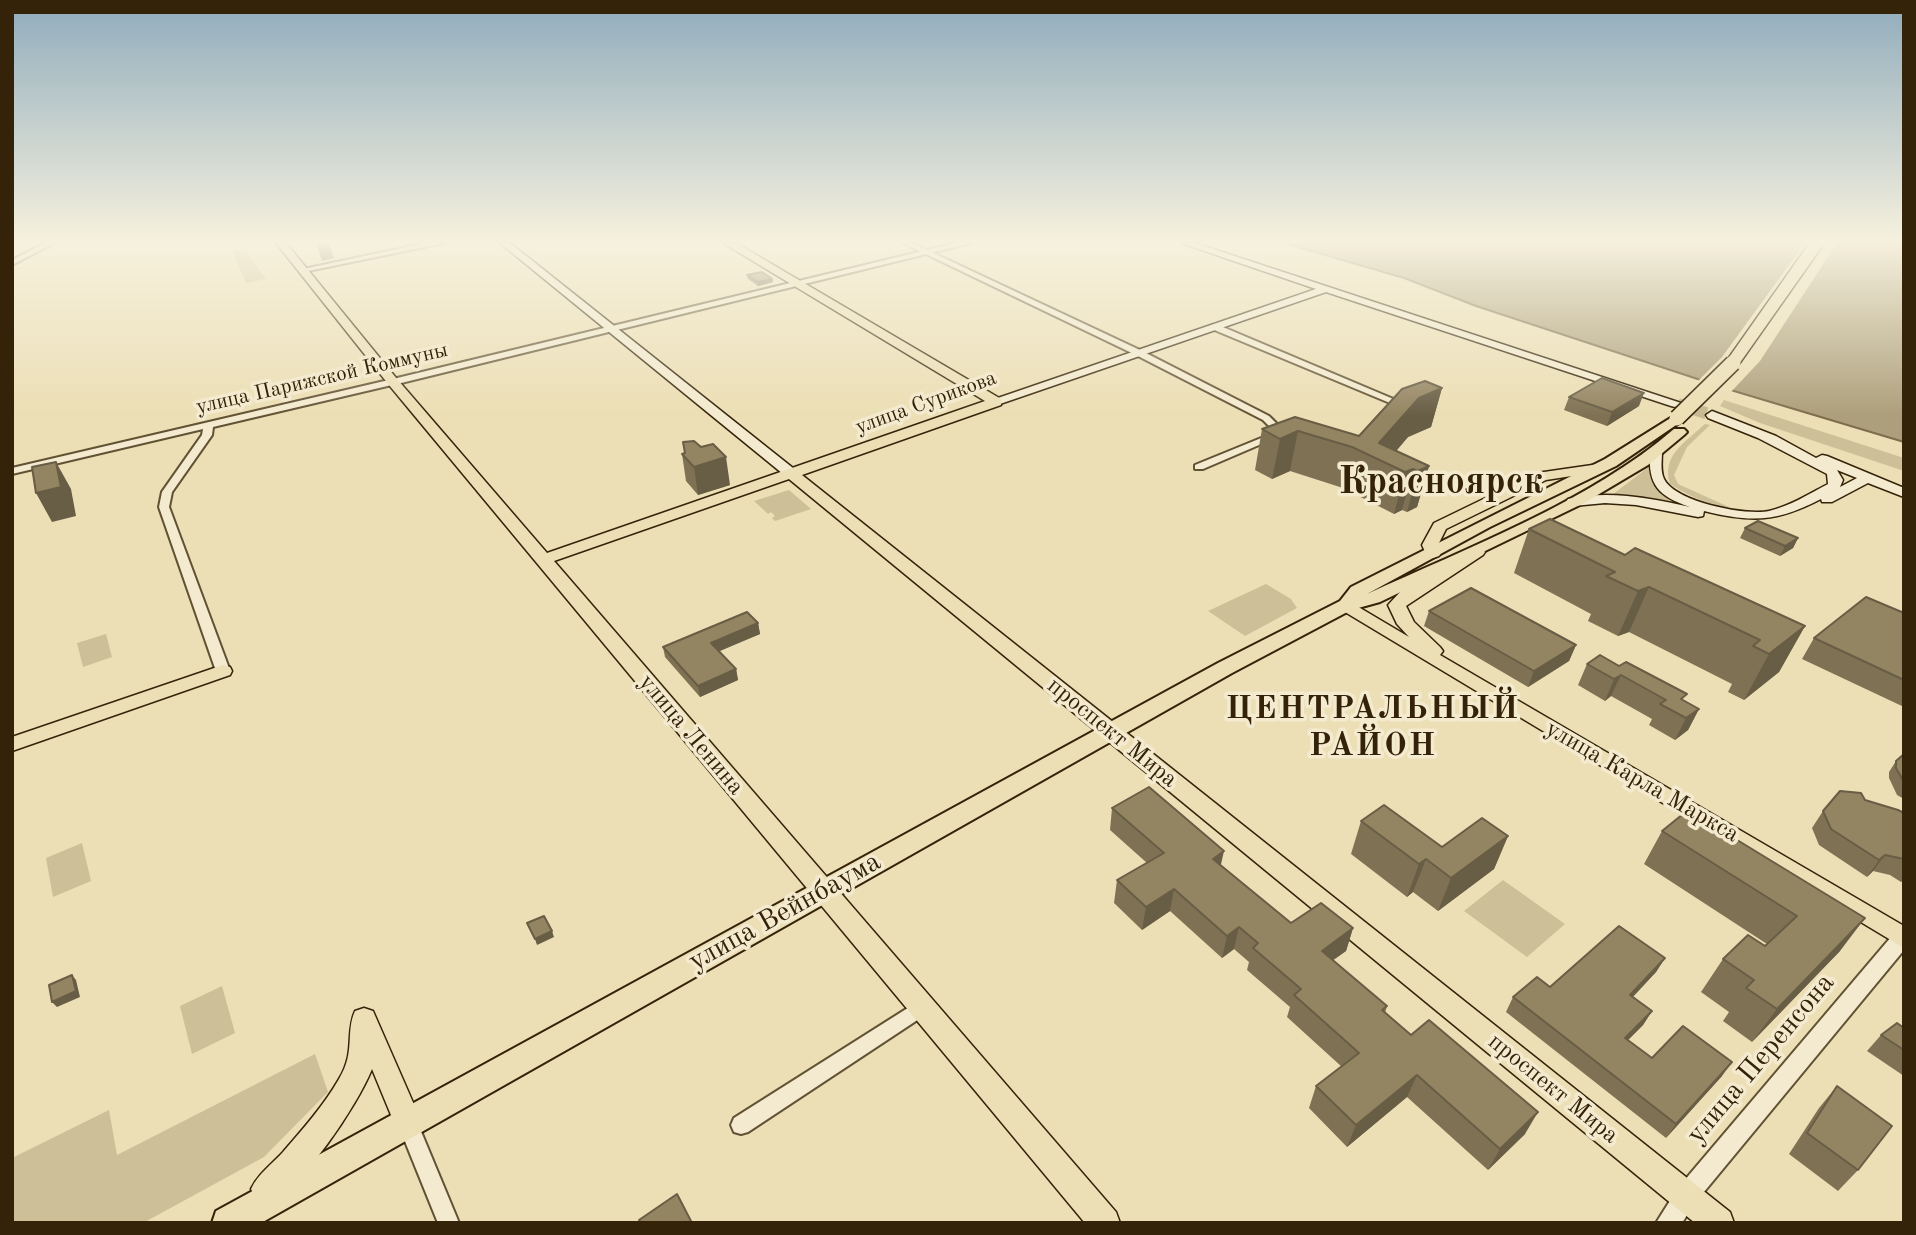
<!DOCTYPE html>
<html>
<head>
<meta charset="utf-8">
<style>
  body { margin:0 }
  #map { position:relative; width:1916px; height:1235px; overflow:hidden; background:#ecdfb5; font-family:"Old Standard TT",serif }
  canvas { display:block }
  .frame { position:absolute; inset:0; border:14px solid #342309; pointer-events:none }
</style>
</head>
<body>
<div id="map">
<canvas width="1916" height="1235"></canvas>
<div class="frame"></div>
</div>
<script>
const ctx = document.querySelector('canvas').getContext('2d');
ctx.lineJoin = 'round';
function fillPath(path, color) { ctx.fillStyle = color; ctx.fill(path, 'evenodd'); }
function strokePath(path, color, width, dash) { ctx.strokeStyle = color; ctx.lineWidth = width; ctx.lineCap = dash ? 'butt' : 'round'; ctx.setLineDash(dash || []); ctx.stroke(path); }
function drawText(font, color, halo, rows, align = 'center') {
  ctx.font = font + ' "Old Standard TT",serif'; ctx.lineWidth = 7; ctx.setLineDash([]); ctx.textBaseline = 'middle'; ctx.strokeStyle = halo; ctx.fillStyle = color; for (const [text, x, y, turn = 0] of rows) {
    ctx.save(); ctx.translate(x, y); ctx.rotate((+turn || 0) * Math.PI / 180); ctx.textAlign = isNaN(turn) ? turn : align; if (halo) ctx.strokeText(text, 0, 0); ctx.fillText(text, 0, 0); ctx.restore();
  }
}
fillPath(new Path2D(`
  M 245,250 L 266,279 L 246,283 L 232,251 Z
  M 1724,400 L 1904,458 L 1904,471 L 1760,423 L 1720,406 Z
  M 1705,424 L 1710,425 L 1687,447 L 1674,475 L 1678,484 L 1738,511 C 1713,506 1692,498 1670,484 C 1661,455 1686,442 1705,424 Z
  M 1650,466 L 1652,476 L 1696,507 L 1630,496 L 1612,495 Z
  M 789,490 L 811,509 L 775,521 L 772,518 L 775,516 L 771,512 L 768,514 L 754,501 Z
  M 1266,584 L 1291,599 L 1297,608 L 1245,636 L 1208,611 Z
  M 106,634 L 112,657 L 83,667 L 77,643 Z
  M 82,843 L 91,881 L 53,897 L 46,858 Z
  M 1503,880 L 1565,924 L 1527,957 L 1464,911 Z
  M 222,986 L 235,1033 L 192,1054 L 180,1006 Z
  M 315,1054 L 328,1092 L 264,1157 L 143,1223 L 12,1223 L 12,1158 L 109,1110 L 117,1155 Z`), '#cdbf98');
const water = new Path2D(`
  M 1284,243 L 1904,243 L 1904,442 L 1734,391 L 1476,306 L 1404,278 Z`);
fillPath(water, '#ad9f7b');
strokePath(water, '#7d6d4d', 2);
fillPath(new Path2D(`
  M 1805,243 L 1837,243 L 1760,361 L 1730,393 L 1697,382 L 1722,357 Z`), '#ecdfb5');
strokePath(new Path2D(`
  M 1678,404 L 1712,415`), '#c7b993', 12, [12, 6]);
const minor = new Path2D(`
  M 45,243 L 54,243 L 12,265 L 12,260 Z
  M 903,243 L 912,243 L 1142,351 L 1269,416 L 1282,429 L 1280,436 L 1203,469 L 1195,469 L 1195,465 L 1271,434 L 1272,429 L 1263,420 L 1136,355 Z
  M 1212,325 L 1218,325 L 1410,406 L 1405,409 L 1402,408 L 1212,329 Z
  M 393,379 L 396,380 L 396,384 L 213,427 L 212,435 L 172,492 L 169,507 L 230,671 L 223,675 L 216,671 L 159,507 L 162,492 L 202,435 L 203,429 L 12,474 L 12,468 Z
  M 922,999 L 928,1001 L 931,1007 L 928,1013 L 748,1132 L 741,1134 L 734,1132 L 731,1125 L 734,1118 Z
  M 408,1115 L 415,1117 L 459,1223 L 438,1223 L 398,1124 L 401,1117 Z`);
const tertiary = new Path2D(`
  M 426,243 L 444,243 L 303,272 L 299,270 Z
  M 956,243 L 971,243 L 393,385 L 388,382 L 393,379 Z
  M 1904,928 L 1904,950 L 1694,1204 L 1682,1223 L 1656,1223 L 1678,1188 L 1897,930 Z`);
const secondary = new Path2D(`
  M 500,243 L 510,243 L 798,472 L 798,478 L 788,478 Z
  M 1181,243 L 1195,243 L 1681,403 L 1675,407 L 1671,406 L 1326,292 L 1000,404 L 992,404 L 992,400 L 1316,289 Z
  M 1712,411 L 1776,436 L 1816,458 L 1822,455 L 1827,456 L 1904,488 L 1904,497 L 1868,483 L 1832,502 L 1822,502 L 1821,499 C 1777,522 1752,523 1704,511 L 1703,516 L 1698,517 L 1636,505 L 1605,503 L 1573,506 L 1566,502 L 1568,499 C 1608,490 1651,498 1690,507 C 1658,496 1648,485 1650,452 L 1656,448 L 1662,452 C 1662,460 1660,471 1664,479 C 1675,502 1746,516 1769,511 C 1790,506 1809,494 1828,484 L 1827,474 L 1758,438 L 1708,418 L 1706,415 ZM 1837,470 L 1857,478 L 1840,487 L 1843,480 Z`);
const primary = new Path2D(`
  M 276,243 L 286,243 L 397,379 L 547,553 L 985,401 L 723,243 L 736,243 L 1001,399 L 1001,405 L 802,475 L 1730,1212 L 1734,1223 L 1695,1223 L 789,479 L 554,561 L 1116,1212 L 1120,1223 L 1085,1223 L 389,385 Z
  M 1599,464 L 1604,465 L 1606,468 L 1604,471 L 1546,480 L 1446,529 L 1438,545 L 1441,553 L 1439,556 L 1433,558 L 1427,556 L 1422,545 L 1434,523 L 1537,473 Z
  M 1477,547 L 1483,549 L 1485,552 L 1483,555 L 1406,606 L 1414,622 L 1440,647 L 1443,651 L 1440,655 L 1904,926 L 1904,948 L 1335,606 L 1344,601 L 1350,602 L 1409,637 L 1397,624 L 1388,605 L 1401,591 Z
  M 223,665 L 230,667 L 232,671 L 230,675 L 12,751 L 12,737 Z
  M 364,1008 L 373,1011 L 422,1123 L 418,1132 L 408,1136 L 398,1132 L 372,1069 C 357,1106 302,1189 266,1204 L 256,1199 L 251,1189 C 258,1174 272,1164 283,1152 C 303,1129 324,1105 339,1079 C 356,1051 345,1033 355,1011 Z`);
const trunk = new Path2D(`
  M 1677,414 L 1682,415 L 1684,418 L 1682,421 L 1616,466 L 1490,527 L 1367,594 C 1467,548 1591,501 1674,429 L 1684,429 L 1687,432 L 1684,435 L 1648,465 L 1584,503 L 1380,602 L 1351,610 L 1232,673 L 261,1223 L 212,1223 L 216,1211 L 1218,663 L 1340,601 L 1351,587 L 1605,459 Z`);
strokePath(minor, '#625234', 4);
strokePath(tertiary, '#625234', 4);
strokePath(secondary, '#342309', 3);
strokePath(primary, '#342309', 3);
strokePath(trunk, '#342309', 4);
fillPath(minor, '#f3eacf');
fillPath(tertiary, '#f3eacf');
fillPath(secondary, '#f3eacf');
fillPath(primary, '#ecdfb5');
fillPath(trunk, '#ecdfb5');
const trunkBridgeFar1 = new Path2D(`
  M 1731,365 L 1817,243`);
const trunkBridge = new Path2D(`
  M 1677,418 L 1733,363`);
strokePath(trunkBridgeFar1, '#342309', 15, []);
strokePath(trunkBridge, '#342309', 18, []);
strokePath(trunkBridgeFar1, '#ecdfb5', 12);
strokePath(trunkBridge, '#ecdfb5', 15);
fillPath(new Path2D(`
  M 747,275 L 772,279 L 773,282 L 758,286 L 748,279 Z
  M 1442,388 L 1431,427 L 1408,437 L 1396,451 L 1429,466 L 1417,507 L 1407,512 L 1402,510 L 1394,514 L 1343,488 L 1290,471 L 1272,479 L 1255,470 L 1262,429 L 1295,417 L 1359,436 Z
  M 1569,397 L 1639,406 L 1607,426 L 1564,410 Z
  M 682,454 L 730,485 L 698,495 L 686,481 Z
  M 1745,528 L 1798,538 L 1793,548 L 1780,556 L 1740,538 Z
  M 1529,529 L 1625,555 L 1805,626 L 1779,672 L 1744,700 L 1728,692 L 1732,684 L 1629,632 L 1618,636 L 1588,621 L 1591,614 L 1514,573 Z
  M 1429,611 L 1576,645 L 1569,661 L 1528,687 L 1424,626 Z
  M 1904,613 L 1904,707 L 1802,659 L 1814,638 Z
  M 758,623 L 760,634 L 718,651 L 736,669 L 738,680 L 700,697 L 665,657 L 663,647 Z
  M 1600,655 L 1699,709 L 1688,730 L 1675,740 L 1649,725 L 1652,719 L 1611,696 L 1605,701 L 1578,685 L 1587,664 Z
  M 1904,754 L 1904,799 L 1897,795 L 1889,778 L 1889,772 L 1896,761 Z
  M 1865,800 L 1904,813 L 1904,880 L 1901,882 L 1890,875 L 1873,871 L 1867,877 L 1819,845 L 1812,828 L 1823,811 Z
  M 1112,808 L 1221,865 L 1291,923 L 1353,928 L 1346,951 L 1333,960 L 1387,1006 L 1385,1013 L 1525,1134 L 1488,1170 L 1407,1097 L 1347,1147 L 1309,1108 L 1316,1086 L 1342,1067 L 1287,1017 L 1290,1007 L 1247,970 L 1249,962 L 1234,949 L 1222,958 L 1170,911 L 1142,930 L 1114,903 L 1117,880 L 1147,863 L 1110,830 Z
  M 1688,810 L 1840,951 L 1752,1042 L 1723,1021 L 1729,1012 L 1701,992 L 1723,959 L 1765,946 L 1767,944 L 1644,864 L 1662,831 Z
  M 1361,821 L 1442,847 L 1508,836 L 1494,869 L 1438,911 L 1413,892 L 1407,897 L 1351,854 Z
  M 1665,958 L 1656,972 L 1633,997 L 1652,1011 L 1643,1025 L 1628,1040 L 1652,1058 L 1722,1076 L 1666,1138 L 1506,1012 L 1513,997 L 1550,987 Z
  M 1904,1028 L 1904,1076 L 1867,1051 L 1881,1035 Z
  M 1837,1086 L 1858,1170 L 1838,1191 L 1789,1154 L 1819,1108 Z`), '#7f7254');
fillPath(new Path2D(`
  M 316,243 L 329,243 L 334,258 L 322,261 Z
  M 772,279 L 773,282 L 758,286 L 758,282 Z
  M 1442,388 L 1431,427 L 1408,437 L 1386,463 L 1379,443 L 1419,398 Z
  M 1644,393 L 1639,406 L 1607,426 L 1612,412 Z
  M 1298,431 L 1290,471 L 1272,479 L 1280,439 Z
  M 726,457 L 730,485 L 698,495 L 694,467 Z
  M 56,462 L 71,489 L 76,516 L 52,522 L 36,493 Z
  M 1429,466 L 1417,507 L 1407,512 L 1418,471 Z
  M 1413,469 L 1402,510 L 1394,514 L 1405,472 Z
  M 1798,538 L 1793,548 L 1780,556 L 1785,546 Z
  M 1649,587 L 1629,632 L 1618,636 L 1638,591 Z
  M 758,623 L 760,634 L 713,654 L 711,643 Z
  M 1805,626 L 1779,672 L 1744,700 L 1769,654 Z
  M 1576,645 L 1569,661 L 1528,687 L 1534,671 Z
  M 736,669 L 738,680 L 700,697 L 698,686 Z
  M 1621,675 L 1611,696 L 1605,701 L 1614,679 Z
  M 1699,709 L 1688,730 L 1675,740 L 1686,718 Z
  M 1508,836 L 1494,869 L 1438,911 L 1451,878 Z
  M 1224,851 L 1219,873 L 1213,859 Z
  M 1885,855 L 1873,871 L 1867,877 L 1879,860 Z
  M 1426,859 L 1413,892 L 1407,897 L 1419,864 Z
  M 1174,889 L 1170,911 L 1142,930 L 1146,907 Z
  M 1865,918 L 1840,951 L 1752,1042 L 1777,1009 Z
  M 1239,927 L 1234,949 L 1222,958 L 1227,936 Z
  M 1353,928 L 1346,951 L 1315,973 L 1322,951 Z
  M 552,931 L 554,937 L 537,945 L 535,939 Z
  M 1665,958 L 1656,972 L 1621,1009 L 1630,995 Z
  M 72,975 L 76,980 L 80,997 L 57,1007 L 52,1002 Z
  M 1652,1011 L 1643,1025 L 1616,1052 L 1625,1038 Z
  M 1732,1062 L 1722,1076 L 1666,1138 L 1676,1124 Z
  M 1417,1075 L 1407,1097 L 1347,1147 L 1356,1125 Z
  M 1538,1112 L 1525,1134 L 1488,1170 L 1500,1149 Z`), '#685d45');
const building = new Path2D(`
  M 762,272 L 772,279 L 758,282 L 747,275 Z
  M 1602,378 L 1644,393 L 1612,412 L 1569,397 Z
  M 1425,381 L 1442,388 L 1419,398 L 1379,443 L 1429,466 L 1418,471 L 1413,469 L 1405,472 L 1352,447 L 1298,431 L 1280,439 L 1262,429 L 1295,417 L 1359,436 L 1402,389 Z
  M 694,441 L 701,447 L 713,444 L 726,457 L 694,467 L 682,454 L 685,453 L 683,442 Z
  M 56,462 L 61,487 L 36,493 L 32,467 Z
  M 1550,519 L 1625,555 L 1635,548 L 1805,626 L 1769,654 L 1753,646 L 1760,640 L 1649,587 L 1638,591 L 1606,576 L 1615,572 L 1529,529 Z
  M 1758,521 L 1798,538 L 1785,546 L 1745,528 Z
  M 1471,588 L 1576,645 L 1534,671 L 1429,611 Z
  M 1866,597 L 1904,613 L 1904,680 L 1814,638 Z
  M 747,612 L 758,623 L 711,643 L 736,669 L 698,686 L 663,647 Z
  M 1600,655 L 1619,666 L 1626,662 L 1687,694 L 1681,699 L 1699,709 L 1686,718 L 1660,704 L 1666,700 L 1621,675 L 1614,679 L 1587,664 Z
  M 1904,754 L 1904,782 L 1896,768 L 1896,761 Z
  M 1149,787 L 1224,851 L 1213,859 L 1291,923 L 1321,903 L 1353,928 L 1322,951 L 1387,1006 L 1382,1010 L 1411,1035 L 1429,1020 L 1538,1112 L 1500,1149 L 1417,1075 L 1356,1125 L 1316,1086 L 1359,1053 L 1294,995 L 1301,989 L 1253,948 L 1258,943 L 1239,927 L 1227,936 L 1174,889 L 1146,907 L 1117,880 L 1164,853 L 1112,808 Z
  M 1840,791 L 1861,793 L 1865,800 L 1898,810 L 1904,813 L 1904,859 L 1885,855 L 1879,860 L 1831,829 L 1823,811 Z
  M 1384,805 L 1442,847 L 1482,818 L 1508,836 L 1451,878 L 1426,859 L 1419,864 L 1361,821 Z
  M 1688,810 L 1865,918 L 1777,1009 L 1746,988 L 1754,980 L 1723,959 L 1748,935 L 1765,946 L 1797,916 L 1662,831 Z
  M 544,916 L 552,931 L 535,939 L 527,923 Z
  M 1619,926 L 1665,958 L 1630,995 L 1652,1011 L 1625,1038 L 1652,1058 L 1683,1026 L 1732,1062 L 1676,1124 L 1513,997 L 1537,977 L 1550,987 Z
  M 72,975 L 76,991 L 52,1002 L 49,985 Z
  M 1897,1023 L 1904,1028 L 1904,1050 L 1881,1035 Z
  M 1837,1086 L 1892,1126 L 1858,1170 L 1807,1133 Z
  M 677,1194 L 692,1223 L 641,1223 L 639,1220 Z`);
fillPath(building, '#948562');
strokePath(building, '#685d45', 2);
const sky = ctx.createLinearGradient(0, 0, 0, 416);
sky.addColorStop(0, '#90acbc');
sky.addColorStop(0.58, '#f6f1de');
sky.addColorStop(1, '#f6f1de00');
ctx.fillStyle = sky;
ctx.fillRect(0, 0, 1916, 416);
drawText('21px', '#342309', '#f3eacf', [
  ["улица Парижской Коммуны",322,379,-13],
  ["улица Сурикова",926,403,-20]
]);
drawText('24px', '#342309', '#f3eacf', [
  ["проспект Мира",1112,733,39],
  ["улица Ленина",691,735,50],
  ["улица Карла Маркса",1642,782,30],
  ["проспект Мира",1553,1089,39]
]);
drawText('28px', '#342309', '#f3eacf', [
  ["улица Вейнбаума",785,912,-29],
  ["улица Перенсона",1761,1059,-50]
]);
ctx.letterSpacing = '2px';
drawText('bold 32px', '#342309', '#f3eacf', [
  ["ЦЕНТРАЛЬНЫЙ",1373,710],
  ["РАЙОН",1373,747]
]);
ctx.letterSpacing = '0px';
drawText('bold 38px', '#342309', '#f3eacf', [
  ["Красноярск",1441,483]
]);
</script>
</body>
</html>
